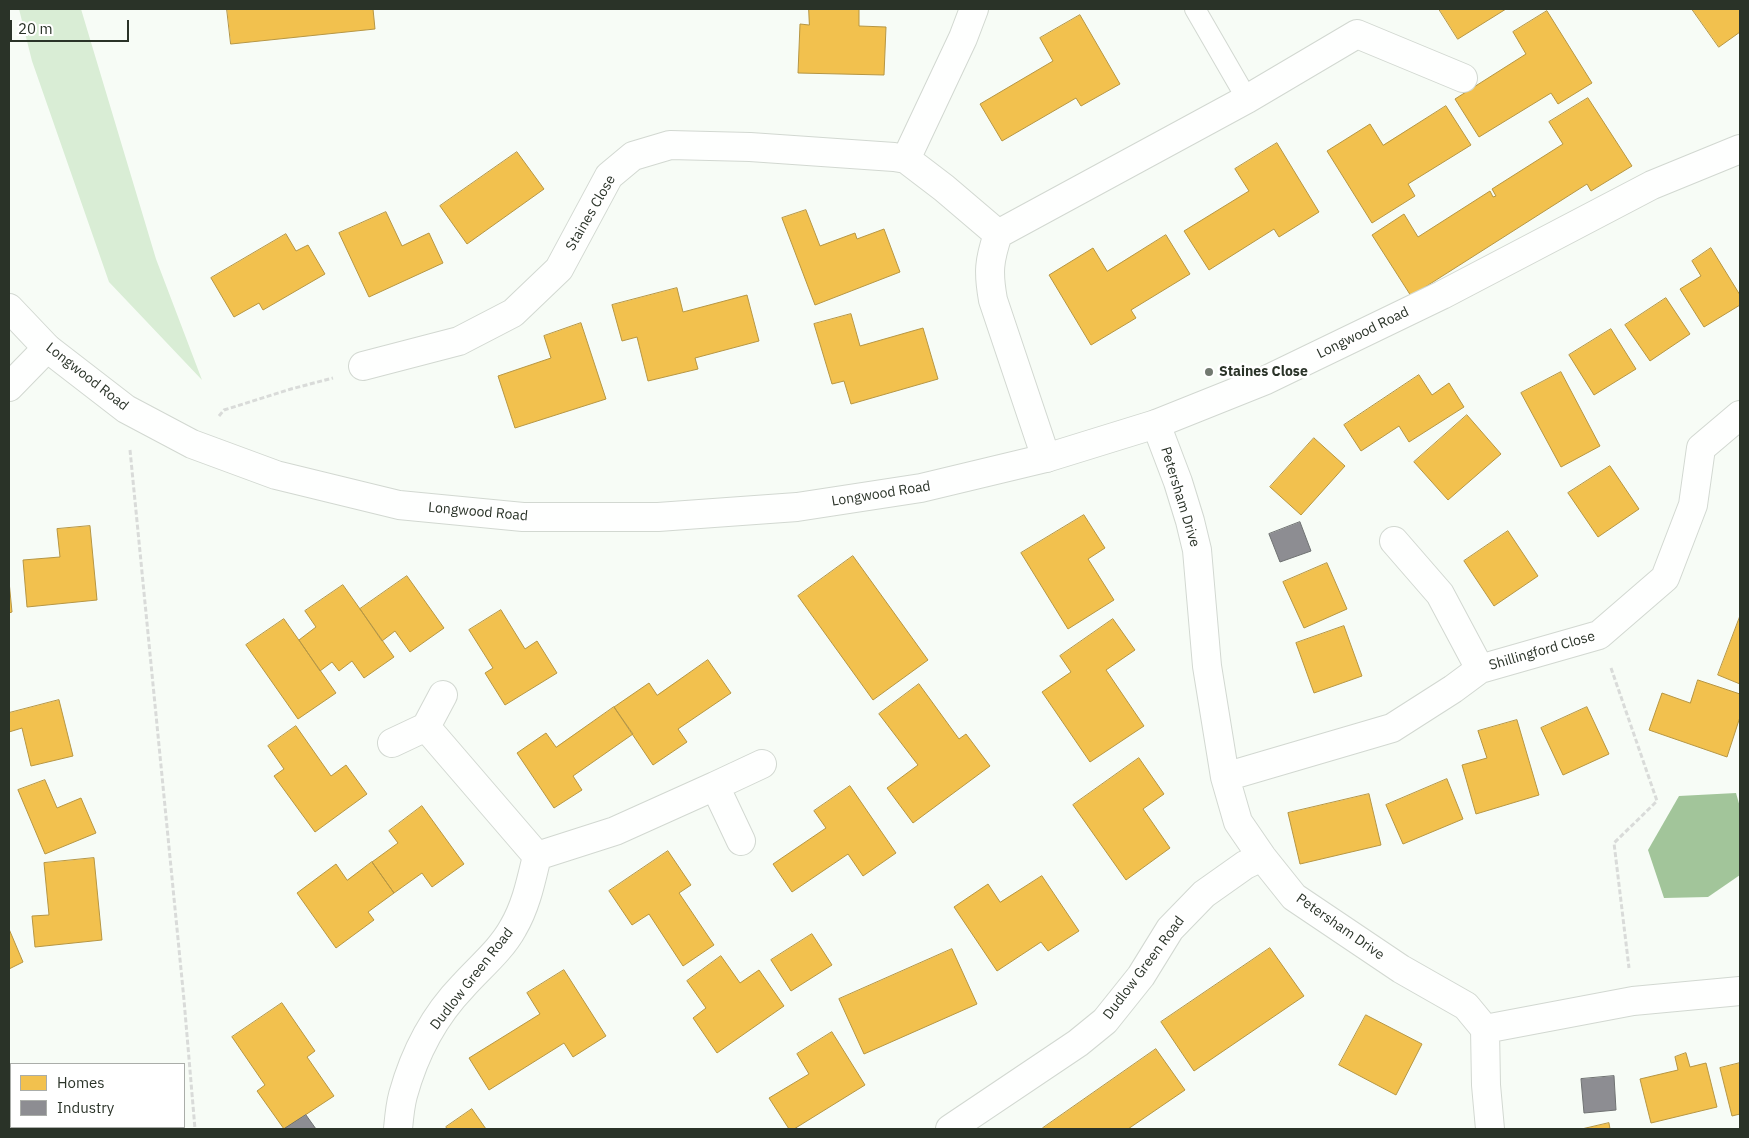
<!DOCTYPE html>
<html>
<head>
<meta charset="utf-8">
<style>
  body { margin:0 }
  #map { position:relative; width:1749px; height:1138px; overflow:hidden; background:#f7fcf6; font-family:"IBM Plex Sans",sans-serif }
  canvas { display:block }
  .frame { position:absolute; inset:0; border:10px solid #2a3328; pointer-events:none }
  .legend { position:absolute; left:10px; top:1063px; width:175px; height:65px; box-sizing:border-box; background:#fff; border:1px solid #aaada9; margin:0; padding:6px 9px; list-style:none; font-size:15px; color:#2a3328 }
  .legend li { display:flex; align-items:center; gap:10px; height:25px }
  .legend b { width:25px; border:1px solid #aaada9 }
  .scale { position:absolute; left:10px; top:20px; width:119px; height:22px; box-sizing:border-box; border:2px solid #2a3328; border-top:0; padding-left:6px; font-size:15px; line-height:18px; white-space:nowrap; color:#2a3328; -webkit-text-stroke:4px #fff; paint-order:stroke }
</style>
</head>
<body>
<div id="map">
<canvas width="1749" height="1138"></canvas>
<div class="frame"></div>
<ul class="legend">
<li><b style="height:14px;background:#f2c14e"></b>Homes</li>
<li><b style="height:14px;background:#8d8d92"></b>Industry</li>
</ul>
<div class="scale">20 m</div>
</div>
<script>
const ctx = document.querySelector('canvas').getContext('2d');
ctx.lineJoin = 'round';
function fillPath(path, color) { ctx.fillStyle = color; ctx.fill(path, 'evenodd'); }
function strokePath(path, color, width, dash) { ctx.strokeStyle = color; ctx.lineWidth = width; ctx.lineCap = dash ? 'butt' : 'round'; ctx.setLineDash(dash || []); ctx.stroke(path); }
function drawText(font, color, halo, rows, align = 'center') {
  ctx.font = font + ' "IBM Plex Sans",sans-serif'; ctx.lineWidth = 5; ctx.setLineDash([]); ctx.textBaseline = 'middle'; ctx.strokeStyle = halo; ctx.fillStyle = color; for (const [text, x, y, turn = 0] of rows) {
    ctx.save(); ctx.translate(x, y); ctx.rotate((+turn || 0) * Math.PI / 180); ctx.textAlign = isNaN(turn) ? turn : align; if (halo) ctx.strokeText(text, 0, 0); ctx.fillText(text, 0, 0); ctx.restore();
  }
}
fillPath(new Path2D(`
  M 19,9 L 81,9 L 156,259 L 202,380 L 109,282 L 32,61 Z`), '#d9edd5');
fillPath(new Path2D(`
  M 1736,793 L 1740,807 L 1740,875 L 1708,897 L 1664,898 L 1648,850 L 1679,796 Z`), '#a2c59a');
const homes = new Path2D(`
  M 227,9 L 373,9 L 375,29 L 231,44 Z
  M 809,9 L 859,9 L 859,26 L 886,27 L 884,75 L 798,73 L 800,24 L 809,25 Z
  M 1439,9 L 1506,9 L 1458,39 Z
  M 1692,9 L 1740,9 L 1740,32 L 1719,47 Z
  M 1547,11 L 1592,83 L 1558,104 L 1551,93 L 1479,137 L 1455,99 L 1526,54 L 1513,32 Z
  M 1080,15 L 1120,84 L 1081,106 L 1076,98 L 1002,141 L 980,104 L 1053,61 L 1040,38 Z
  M 1588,98 L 1632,166 L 1591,191 L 1587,184 L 1411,296 L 1372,235 L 1404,214 L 1418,237 L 1490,191 L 1493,197 L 1496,196 L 1492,189 L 1563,144 L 1549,122 Z
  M 1446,106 L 1471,145 L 1408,184 L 1415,196 L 1372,223 L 1327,151 L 1370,124 L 1383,145 Z
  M 1277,143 L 1319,212 L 1279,237 L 1274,229 L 1209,270 L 1184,231 L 1249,191 L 1235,169 Z
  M 517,152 L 544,189 L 467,244 L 440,206 Z
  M 806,210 L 820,246 L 855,233 L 857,239 L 884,229 L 900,272 L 815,305 L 782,218 Z
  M 386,212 L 402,246 L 429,233 L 443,263 L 369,297 L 339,233 Z
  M 286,234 L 296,251 L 308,245 L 325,274 L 263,310 L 259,303 L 234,317 L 211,278 Z
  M 1166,235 L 1190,274 L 1131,310 L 1136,318 L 1091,345 L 1049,275 L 1093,248 L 1107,271 Z
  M 1711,248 L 1740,295 L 1740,305 L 1704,327 L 1680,289 L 1701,276 L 1692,261 Z
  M 677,288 L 683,312 L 747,295 L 759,341 L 695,358 L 698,369 L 648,381 L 637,337 L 622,341 L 612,305 Z
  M 1666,298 L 1690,334 L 1650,361 L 1625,325 Z
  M 851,314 L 860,346 L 923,328 L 938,379 L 851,404 L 844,381 L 832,384 L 814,324 Z
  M 581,323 L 606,399 L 515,428 L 498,376 L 551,358 L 544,336 Z
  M 1611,329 L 1636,369 L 1594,395 L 1569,355 Z
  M 1561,372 L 1600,446 L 1561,467 L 1521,393 Z
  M 1419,375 L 1432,395 L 1449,383 L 1464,407 L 1409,442 L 1399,426 L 1361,451 L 1344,425 Z
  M 1467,415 L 1501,454 L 1448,500 L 1414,462 Z
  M 1314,438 L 1345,466 L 1301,515 L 1270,487 Z
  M 1610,466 L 1639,509 L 1598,537 L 1568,493 Z
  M 1084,515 L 1105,548 L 1088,559 L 1114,600 L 1068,629 L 1021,553 Z
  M 90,526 L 97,600 L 27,607 L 23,560 L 60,557 L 57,529 Z
  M 1508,531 L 1538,576 L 1494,606 L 1464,561 Z
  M 853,556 L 928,660 L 873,700 L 798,596 Z
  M 1327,563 L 1347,609 L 1304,628 L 1283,582 Z
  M 407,576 L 444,628 L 410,652 L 395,631 L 382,641 L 360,609 Z
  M 9,581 L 12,612 L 9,613 Z
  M 343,585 L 394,657 L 364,678 L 352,661 L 339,671 L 332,662 L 320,671 L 299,640 L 316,627 L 305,611 Z
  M 501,610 L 525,649 L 537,641 L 557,673 L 505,705 L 485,673 L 493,668 L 469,630 Z
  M 1740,616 L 1740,684 L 1718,675 Z
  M 284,619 L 336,693 L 298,719 L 246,645 Z
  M 1113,619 L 1135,650 L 1106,670 L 1144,726 L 1090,762 L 1042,692 L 1071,672 L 1060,656 Z
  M 1344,626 L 1362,676 L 1314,693 L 1296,643 Z
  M 708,660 L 731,693 L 678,729 L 687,742 L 653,765 L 614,707 L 649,683 L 657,695 Z
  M 1698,680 L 1740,694 L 1740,717 L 1727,757 L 1649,730 L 1662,693 L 1690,703 Z
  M 919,684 L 959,739 L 966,734 L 990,766 L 913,823 L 887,788 L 918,765 L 879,714 Z
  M 59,700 L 73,756 L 31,766 L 22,728 L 9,732 L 9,713 Z
  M 614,707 L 633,734 L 573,776 L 582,790 L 554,808 L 517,753 L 546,733 L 556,747 Z
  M 1587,707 L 1609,754 L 1563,775 L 1541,728 Z
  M 1517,720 L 1539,795 L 1476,814 L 1462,765 L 1487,758 L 1478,731 Z
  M 296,726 L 331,776 L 346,765 L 367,794 L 315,832 L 274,776 L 284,769 L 268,746 Z
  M 1139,758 L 1164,794 L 1143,809 L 1170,848 L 1126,880 L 1073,805 Z
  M 1447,779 L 1463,819 L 1403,844 L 1386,805 Z
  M 45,780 L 57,808 L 81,798 L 96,833 L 45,854 L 18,790 Z
  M 850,786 L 896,853 L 863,876 L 848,854 L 792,892 L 773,864 L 826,828 L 814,811 Z
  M 1369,794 L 1381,845 L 1300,864 L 1288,813 Z
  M 422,806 L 464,864 L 432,887 L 422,873 L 394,893 L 372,862 L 398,843 L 389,831 Z
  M 668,851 L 691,885 L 679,893 L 714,945 L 683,966 L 649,914 L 632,925 L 609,891 Z
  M 94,858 L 102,940 L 35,947 L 32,916 L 49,915 L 44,863 Z
  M 372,862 L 394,893 L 368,912 L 374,920 L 336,948 L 297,893 L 336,864 L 347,880 Z
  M 1042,876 L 1079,931 L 1048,951 L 1041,942 L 997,971 L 954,907 L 988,884 L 1000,902 Z
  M 9,929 L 23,962 L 9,969 Z
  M 812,934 L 832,965 L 791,991 L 771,960 Z
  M 1270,948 L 1304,996 L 1194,1071 L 1161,1022 Z
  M 952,949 L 977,1004 L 864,1054 L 839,999 Z
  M 721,956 L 740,983 L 759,970 L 784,1006 L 717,1053 L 693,1018 L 706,1008 L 687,981 Z
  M 564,970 L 606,1036 L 573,1057 L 564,1043 L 489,1090 L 469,1058 L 540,1014 L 527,993 Z
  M 282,1003 L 315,1051 L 307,1057 L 334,1096 L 284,1129 L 257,1091 L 265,1085 L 232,1037 Z
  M 1366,1015 L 1422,1044 L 1396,1095 L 1339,1065 Z
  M 832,1032 L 865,1085 L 794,1129 L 789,1129 L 769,1098 L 809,1074 L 797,1054 Z
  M 1156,1049 L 1185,1090 L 1128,1129 L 1044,1129 L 1043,1128 Z
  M 1686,1053 L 1690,1067 L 1706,1063 L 1717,1107 L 1651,1123 L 1640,1079 L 1678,1070 L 1675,1057 Z
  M 1740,1063 L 1740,1114 L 1732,1116 L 1720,1068 Z
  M 472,1109 L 486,1129 L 447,1129 L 446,1127 Z
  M 1609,1123 L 1610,1129 L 1582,1129 Z`);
fillPath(homes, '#f2c14e');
strokePath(homes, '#b69643', 1);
const industry = new Path2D(`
  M 1300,522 L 1311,551 L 1280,562 L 1269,534 Z
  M 1614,1076 L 1616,1110 L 1584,1113 L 1581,1079 Z
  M 306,1115 L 316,1129 L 284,1129 Z`);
fillPath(industry, '#8d8d92');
strokePath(industry, '#6f7272', 1);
const lane = new Path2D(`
  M 1195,9 L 1247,99`);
const street = new Path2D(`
  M 906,159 L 963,38 L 974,9
  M 363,366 L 459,341 L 513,313 L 559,269 L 609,176 L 633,156 L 670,145 L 750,147 L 894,157 L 906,159 L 944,188 L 998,234
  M 9,387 L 47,348
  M 1156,424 L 1178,482 L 1190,521 L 1197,550 L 1207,666 L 1225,777 L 1238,822 L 1262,857 L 1294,897 L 1401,969 L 1466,1006 L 1485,1029 L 1633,1001 L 1740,991
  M 1046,458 L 993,300 C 988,272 989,261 998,234 L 1247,99 L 1357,34 L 1463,78
  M 1394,541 L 1440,594 L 1480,669
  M 426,727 L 537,856
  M 392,743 L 426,727 L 443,695
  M 1225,777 L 1392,728 L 1453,689 L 1480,669 L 1599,635 L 1665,578 L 1693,505 L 1701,448 L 1740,415
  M 741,841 L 715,786 L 762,764
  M 1485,1029 L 1486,1085 L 1490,1129
  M 398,1129 C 399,1118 400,1106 403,1095 C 414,1055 434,1016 463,986 C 480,967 501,950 513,928 C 526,906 531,881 537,856 L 615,831 L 715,786
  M 950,1129 L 1078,1043 L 1105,1021 L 1141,976 L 1170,929 L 1204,894 L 1245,865 L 1262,857`);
const secondary = new Path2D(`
  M 9,308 L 47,348 L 126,409 L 192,444 L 276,475 L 399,505 L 523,517 L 658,517 L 797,507 L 921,488 L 1046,458 L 1156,424 L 1266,380 L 1442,295 L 1652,185 L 1740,149`);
strokePath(lane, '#d2d8d1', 22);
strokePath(street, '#d2d8d1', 30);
strokePath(secondary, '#d2d8d1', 30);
strokePath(new Path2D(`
  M 219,416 L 224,410 L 291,389 L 333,378
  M 130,450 L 184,1000 L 195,1129
  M 1611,668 L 1657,801 L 1614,843 L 1629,968`), '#d9dbd9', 3, [5, 2.5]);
strokePath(lane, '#fefffe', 20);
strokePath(street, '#fefffe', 28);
strokePath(secondary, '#fefffe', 28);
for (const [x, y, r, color] of [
  [1209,372,5,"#727970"]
]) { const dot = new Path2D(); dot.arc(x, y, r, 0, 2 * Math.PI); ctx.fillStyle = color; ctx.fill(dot); strokePath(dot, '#fff', 2); }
drawText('14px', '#2a3328', '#fff', [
  ["Staines Close",591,213,-60],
  ["Longwood Road",1363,333,-26],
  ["Longwood Road",87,377,38],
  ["Longwood Road",881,494,-9],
  ["Petersham Drive",1180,497,73],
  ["Longwood Road",478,512,5],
  ["Shillingford Close",1542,651,-16],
  ["Petersham Drive",1340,927,35],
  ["Dudlow Green Road",1144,968,-53],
  ["Dudlow Green Road",472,979,-52]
]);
drawText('bold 14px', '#2a3328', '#fff', [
  ["Staines Close",1219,372]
], 'left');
</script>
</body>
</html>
